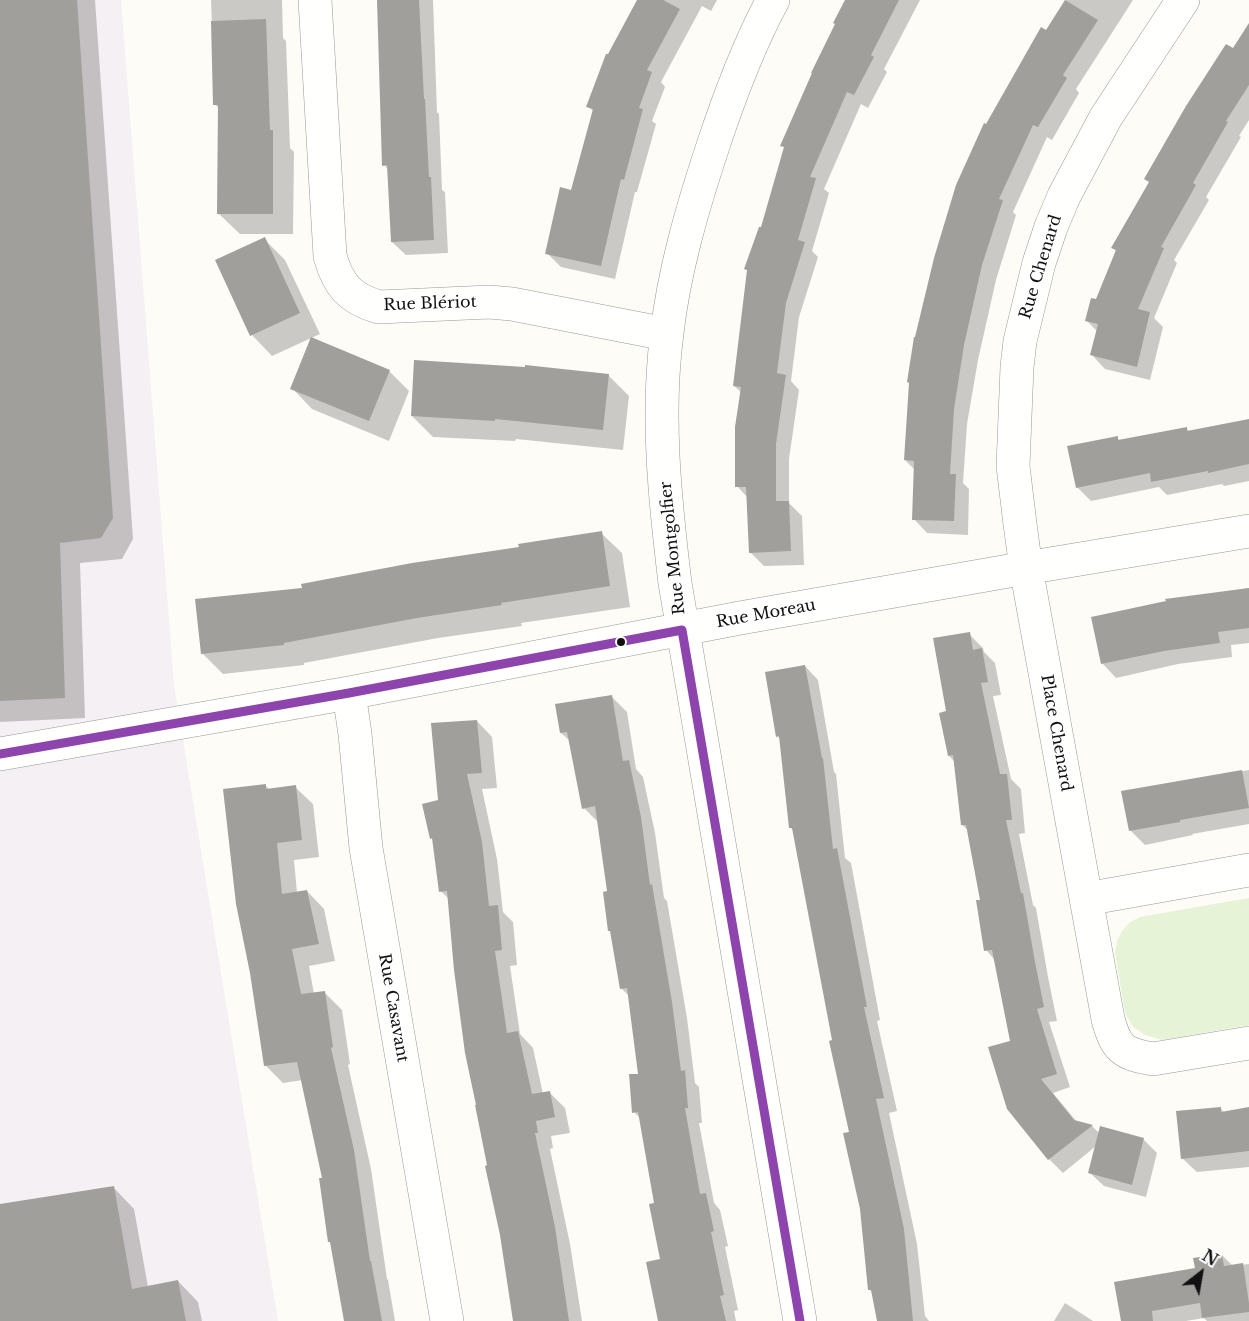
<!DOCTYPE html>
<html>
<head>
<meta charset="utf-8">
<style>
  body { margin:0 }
  #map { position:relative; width:1249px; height:1321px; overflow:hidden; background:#fdfcf7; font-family:"Libre Baskerville",serif }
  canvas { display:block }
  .north { position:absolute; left:1171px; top:1243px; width:60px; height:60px; -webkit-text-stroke:4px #fff; paint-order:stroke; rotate:31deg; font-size:16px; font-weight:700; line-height:24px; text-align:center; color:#111 }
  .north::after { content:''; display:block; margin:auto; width:21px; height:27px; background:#111; clip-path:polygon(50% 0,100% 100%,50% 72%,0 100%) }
</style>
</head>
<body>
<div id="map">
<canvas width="1249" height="1321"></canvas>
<div class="north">N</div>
</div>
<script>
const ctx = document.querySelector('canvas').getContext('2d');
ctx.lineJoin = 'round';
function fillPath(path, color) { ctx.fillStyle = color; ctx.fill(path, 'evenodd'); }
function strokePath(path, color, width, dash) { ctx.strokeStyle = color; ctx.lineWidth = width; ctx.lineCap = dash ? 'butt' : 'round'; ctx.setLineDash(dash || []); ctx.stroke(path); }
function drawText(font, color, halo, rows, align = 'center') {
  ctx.font = font + ' "Libre Baskerville",serif'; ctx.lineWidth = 6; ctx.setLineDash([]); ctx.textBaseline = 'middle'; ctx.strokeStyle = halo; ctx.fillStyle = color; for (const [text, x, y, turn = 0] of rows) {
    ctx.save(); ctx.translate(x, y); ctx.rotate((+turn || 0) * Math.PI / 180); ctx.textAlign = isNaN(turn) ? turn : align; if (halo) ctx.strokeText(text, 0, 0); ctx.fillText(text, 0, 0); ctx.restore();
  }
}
fillPath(new Path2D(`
  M 0,0 L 121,0 L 174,685 L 278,1321 L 0,1321 Z`), '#f5f0f3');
fillPath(new Path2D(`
  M 1249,898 L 1249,1025 L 1162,1040 L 1145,1035 L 1133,1027 L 1125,1013 L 1115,953 L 1117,941 L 1122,931 L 1130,922 L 1140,917 Z`), '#e7f3d7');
fillPath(new Path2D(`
  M 0,0 L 95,0 L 133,539 L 122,559 L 80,563 L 85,718 L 0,722 Z
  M 211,0 L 282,0 L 283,38 L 286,41 L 290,148 L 294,152 L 293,234 L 240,234 L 219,214 L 219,109 L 215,104 Z
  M 378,0 L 433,0 L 437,112 L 439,114 L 442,190 L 445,192 L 448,253 L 406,255 L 392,242 L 389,170 L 384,165 Z
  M 638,0 L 717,0 L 711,11 L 702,6 L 661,82 L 665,87 L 652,121 L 656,124 L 637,192 L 635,192 L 615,279 L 561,267 L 547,253 L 572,192 L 594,112 L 588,106 L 609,56 Z
  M 847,0 L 920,0 L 884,69 L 887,72 L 868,108 L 861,104 L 824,189 L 829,193 L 812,251 L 818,257 L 799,317 L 791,381 L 799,390 L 789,459 L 789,503 L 802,516 L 804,565 L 764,566 L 750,552 L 748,498 L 737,486 L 742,393 L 734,386 L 762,229 L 785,148 L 782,145 Z
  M 1066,0 L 1133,0 L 1076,89 L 1079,93 L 1052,140 L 1047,137 L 1013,212 L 1016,215 L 996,280 L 978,360 L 967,424 L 963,483 L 969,489 L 968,535 L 927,533 L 914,519 L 915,470 L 905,460 L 986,126 Z
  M 1249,26 L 1249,120 L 1239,136 L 1241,137 L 1206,197 L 1209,200 L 1174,260 L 1177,263 L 1154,318 L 1163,327 L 1150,380 L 1105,369 L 1092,355 L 1097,331 L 1087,321 L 1117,252 L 1113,248 Z
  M 264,239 L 285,260 L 320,334 L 272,356 L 252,335 Z
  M 389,371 L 409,391 L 389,441 L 312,409 L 292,388 Z
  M 608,375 L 629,396 L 623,450 L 516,439 L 515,441 L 433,437 L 412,416 Z
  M 1249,420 L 1249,481 L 1224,486 L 1222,484 L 1167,495 L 1159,487 L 1091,501 L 1077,487 L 1117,438 L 1121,441 L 1186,428 L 1190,432 Z
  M 601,533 L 622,553 L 630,607 L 521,623 L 522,626 L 438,638 L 304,663 L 304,665 L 223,674 L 202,653 L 520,548 Z
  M 1249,588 L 1249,643 L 1231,645 L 1232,657 L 1178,664 L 1116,678 L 1103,664 L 1093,619 L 1167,602 Z
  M 969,634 L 983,648 L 984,652 L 995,663 L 1001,695 L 993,696 L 1011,779 L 1021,789 L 1025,833 L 1019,834 L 1033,905 L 1036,908 L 1048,977 L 1057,1021 L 1049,1022 L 1070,1087 L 1053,1093 L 1077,1122 L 1092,1126 L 1100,1134 L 1143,1139 L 1157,1153 L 1146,1197 L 1104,1186 L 1090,1173 L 1096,1146 L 1063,1173 L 1049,1159 L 1012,1042 L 995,960 L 986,950 L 982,901 L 969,831 L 962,825 L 955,762 L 949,756 L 948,713 Z
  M 805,666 L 818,680 L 834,772 L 836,774 L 845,858 L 851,863 L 880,1020 L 877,1021 L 897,1111 L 889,1113 L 917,1244 L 925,1316 L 929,1321 L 878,1321 L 873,1293 L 869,1289 L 861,1209 L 850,1133 L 794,831 L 790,827 L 781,740 L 777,736 Z
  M 612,697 L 627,712 L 636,769 L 643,777 L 655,833 L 664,898 L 667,901 L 687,1018 L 695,1083 L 699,1087 L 702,1123 L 699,1123 L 714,1203 L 720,1210 L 728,1246 L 725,1247 L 738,1310 L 734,1311 L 736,1321 L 670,1321 L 656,1204 L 641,1119 L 634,1112 L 640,1075 L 630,997 L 621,988 L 599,823 L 584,808 L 570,741 L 561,733 Z
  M 477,721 L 492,737 L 497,788 L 482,789 L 497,859 L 503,912 L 513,922 L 517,965 L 510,966 L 520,1034 L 533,1048 L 543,1094 L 550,1093 L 565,1108 L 570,1133 L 551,1136 L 553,1148 L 550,1149 L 570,1244 L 582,1321 L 514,1321 L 501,1235 L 489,1167 L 450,900 L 441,891 L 434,841 L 431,838 L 440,801 Z
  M 1249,770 L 1249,824 L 1192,834 L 1193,835 L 1145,845 L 1131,831 L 1123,793 Z
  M 265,785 L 270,790 L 295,787 L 313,804 L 319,857 L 294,860 L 297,893 L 307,891 L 324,909 L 335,961 L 309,966 L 314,994 L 324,992 L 342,1010 L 350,1064 L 348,1065 L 371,1169 L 387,1279 L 388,1280 L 395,1321 L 345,1321 L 324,1179 L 303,1080 L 283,1083 L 266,1066 Z
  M 1220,1108 L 1225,1113 L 1249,1108 L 1249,1167 L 1197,1172 L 1183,1159 Z
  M 114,1188 L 134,1209 L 148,1287 L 178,1281 L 198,1302 L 202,1321 L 0,1321 L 0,1205 Z
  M 1222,1255 L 1233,1266 L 1249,1264 L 1249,1321 L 1207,1321 L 1204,1318 L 1186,1321 L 1123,1321 L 1196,1269 Z
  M 1065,1303 L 1093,1321 L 1054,1321 Z`), '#0003');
fillPath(new Path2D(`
  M 0,0 L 77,0 L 113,518 L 101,538 L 60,543 L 65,698 L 0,701 Z
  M 377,0 L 419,0 L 424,99 L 425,99 L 429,177 L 431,177 L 434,240 L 391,242 L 387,165 L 382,166 Z
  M 637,0 L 663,0 L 680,9 L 647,70 L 652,72 L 639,108 L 643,109 L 624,180 L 621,179 L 601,266 L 545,254 L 560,187 L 571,190 L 593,109 L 586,107 L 606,54 L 608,54 Z
  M 845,0 L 899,0 L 871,55 L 874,57 L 854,95 L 847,92 L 810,177 L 816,178 L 798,240 L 805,242 L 786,303 L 777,373 L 786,375 L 776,444 L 776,501 L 789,501 L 791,551 L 749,553 L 746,487 L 735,487 L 735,427 L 741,387 L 733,386 L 747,270 L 744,269 L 759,227 L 761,227 L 784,147 L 780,146 L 812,73 L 811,73 L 835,24 L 833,23 Z
  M 1065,0 L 1098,20 L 1063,75 L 1067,78 L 1038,127 L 1033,125 L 999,199 L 1003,200 L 982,265 L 964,345 L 954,409 L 950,474 L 956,474 L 954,521 L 912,520 L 914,461 L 904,460 L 909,383 L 907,382 L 914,337 L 915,337 L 934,258 L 956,185 L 984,123 L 986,124 L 1041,27 L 1046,30 Z
  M 266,19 L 270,130 L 273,130 L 273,214 L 217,214 L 218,105 L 213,105 L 211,21 Z
  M 1249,23 L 1249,85 L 1226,121 L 1228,122 L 1193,183 L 1196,185 L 1161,247 L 1164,248 L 1138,309 L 1150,312 L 1137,367 L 1090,355 L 1098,324 L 1085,321 L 1091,298 L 1096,299 L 1116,250 L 1111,248 L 1149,182 L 1144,179 L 1186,106 L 1226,44 L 1233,48 Z
  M 265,237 L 300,313 L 250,336 L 215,260 Z
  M 311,337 L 390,370 L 369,421 L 290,389 Z
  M 414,360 L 525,367 L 525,365 L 609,374 L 603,430 L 495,419 L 495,421 L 411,416 Z
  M 1249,419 L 1249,464 L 1208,473 L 1208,471 L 1151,482 L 1150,473 L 1076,488 L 1067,446 L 1118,436 L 1118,440 L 1187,427 L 1187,431 Z
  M 602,531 L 610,586 L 501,603 L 502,605 L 417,618 L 284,643 L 284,645 L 201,654 L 195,599 L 302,588 L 301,584 L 412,563 L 519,547 L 518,544 Z
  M 1249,588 L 1249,628 L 1218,632 L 1220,643 L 1164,651 L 1101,664 L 1091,617 L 1166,601 L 1165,599 Z
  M 970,632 L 973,650 L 982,648 L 988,682 L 981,683 L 1000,774 L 1007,774 L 1012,820 L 1006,820 L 1021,893 L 1023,893 L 1035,962 L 1044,1007 L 1037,1009 L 1057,1074 L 1041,1079 L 1074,1120 L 1093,1125 L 1048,1160 L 1007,1109 L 988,1047 L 1010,1041 L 992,950 L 984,951 L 976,900 L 980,900 L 966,825 L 961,825 L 953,755 L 948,756 L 939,713 L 946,711 L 933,638 Z
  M 805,665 L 822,758 L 823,758 L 833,849 L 837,848 L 867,1007 L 864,1007 L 884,1098 L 876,1099 L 904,1229 L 913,1321 L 877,1321 L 871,1290 L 868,1290 L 860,1209 L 843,1133 L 849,1132 L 829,1041 L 832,1040 L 792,828 L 789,828 L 779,736 L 776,737 L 765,672 Z
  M 612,695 L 623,761 L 629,760 L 641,817 L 650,885 L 652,884 L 672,1002 L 681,1071 L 685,1070 L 688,1108 L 685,1108 L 700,1194 L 706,1193 L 714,1231 L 711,1232 L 724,1295 L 720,1296 L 726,1321 L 658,1321 L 646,1262 L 660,1259 L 649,1204 L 654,1203 L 638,1112 L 632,1113 L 629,1074 L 638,1074 L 627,988 L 620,989 L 610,931 L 608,931 L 603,892 L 607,891 L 595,806 L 582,809 L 567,732 L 560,733 L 555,704 Z
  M 477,720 L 482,773 L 467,774 L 482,842 L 489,906 L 498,905 L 502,950 L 495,951 L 507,1033 L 518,1031 L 532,1094 L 550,1091 L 555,1117 L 536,1121 L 538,1133 L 535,1133 L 555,1227 L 569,1321 L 513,1321 L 500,1235 L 485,1166 L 487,1165 L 475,1105 L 476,1105 L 465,1053 L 454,970 L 447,891 L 439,892 L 432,838 L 430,839 L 422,804 L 438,800 L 431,723 Z
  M 1242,770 L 1249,808 L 1180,820 L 1180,822 L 1129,831 L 1121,791 Z
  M 266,784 L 266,789 L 296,785 L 302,840 L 277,843 L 282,894 L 307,890 L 319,944 L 292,949 L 301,994 L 325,991 L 333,1047 L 331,1048 L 354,1150 L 370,1261 L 371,1261 L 382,1321 L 344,1321 L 330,1242 L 328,1242 L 319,1178 L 322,1178 L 297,1062 L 264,1066 L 250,973 L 236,904 L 223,789 Z
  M 1221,1107 L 1221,1112 L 1249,1107 L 1249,1151 L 1181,1159 L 1176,1111 Z
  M 1100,1126 L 1144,1138 L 1132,1185 L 1088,1173 Z
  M 114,1186 L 132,1289 L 178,1280 L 186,1321 L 0,1321 L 0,1204 Z
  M 1222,1254 L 1224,1266 L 1243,1263 L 1249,1303 L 1249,1312 L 1202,1318 L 1200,1303 L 1152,1311 L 1153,1321 L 1121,1321 L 1114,1282 L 1195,1268 L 1193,1258 Z`), '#a19f9c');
const minor = new Path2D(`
  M 315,0 L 330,256 C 338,285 350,299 379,307 L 489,302 L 512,304 L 666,334
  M 773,0 C 747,48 728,100 711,152 C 692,210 674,271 667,333 C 656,415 665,501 675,583 L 800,1321
  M 1183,0 L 1106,117 L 1064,196 L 1051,227 L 1039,263 L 1020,341 L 1017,367 L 1013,466 L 1020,524 L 1026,568 L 1108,1019 C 1116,1049 1123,1054 1153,1059 L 1249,1043
  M 349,693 L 355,734 L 366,848 L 447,1321
  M 0,754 L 349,693 L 740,618 L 1026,568 L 1249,531
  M 1086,899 L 1249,870`);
strokePath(minor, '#979795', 34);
strokePath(minor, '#fffffe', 33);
strokePath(new Path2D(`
  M 0,754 L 349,693 L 682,630 L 800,1321`), '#8e44ad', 9);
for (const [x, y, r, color] of [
  [621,642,5,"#111"]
]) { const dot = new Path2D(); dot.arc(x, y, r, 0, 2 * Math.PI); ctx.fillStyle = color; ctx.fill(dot); strokePath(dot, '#fff', 2); }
drawText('16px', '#111', '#fff', [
  ["Rue Chenard",1041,267,-73],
  ["Rue Blériot",430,304,-2],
  ["Rue Montgolfier",673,548,-96],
  ["Rue Moreau",766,614,-10],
  ["Place Chenard",1056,733,80],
  ["Rue Casavant",393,1008,80]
]);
</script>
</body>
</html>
